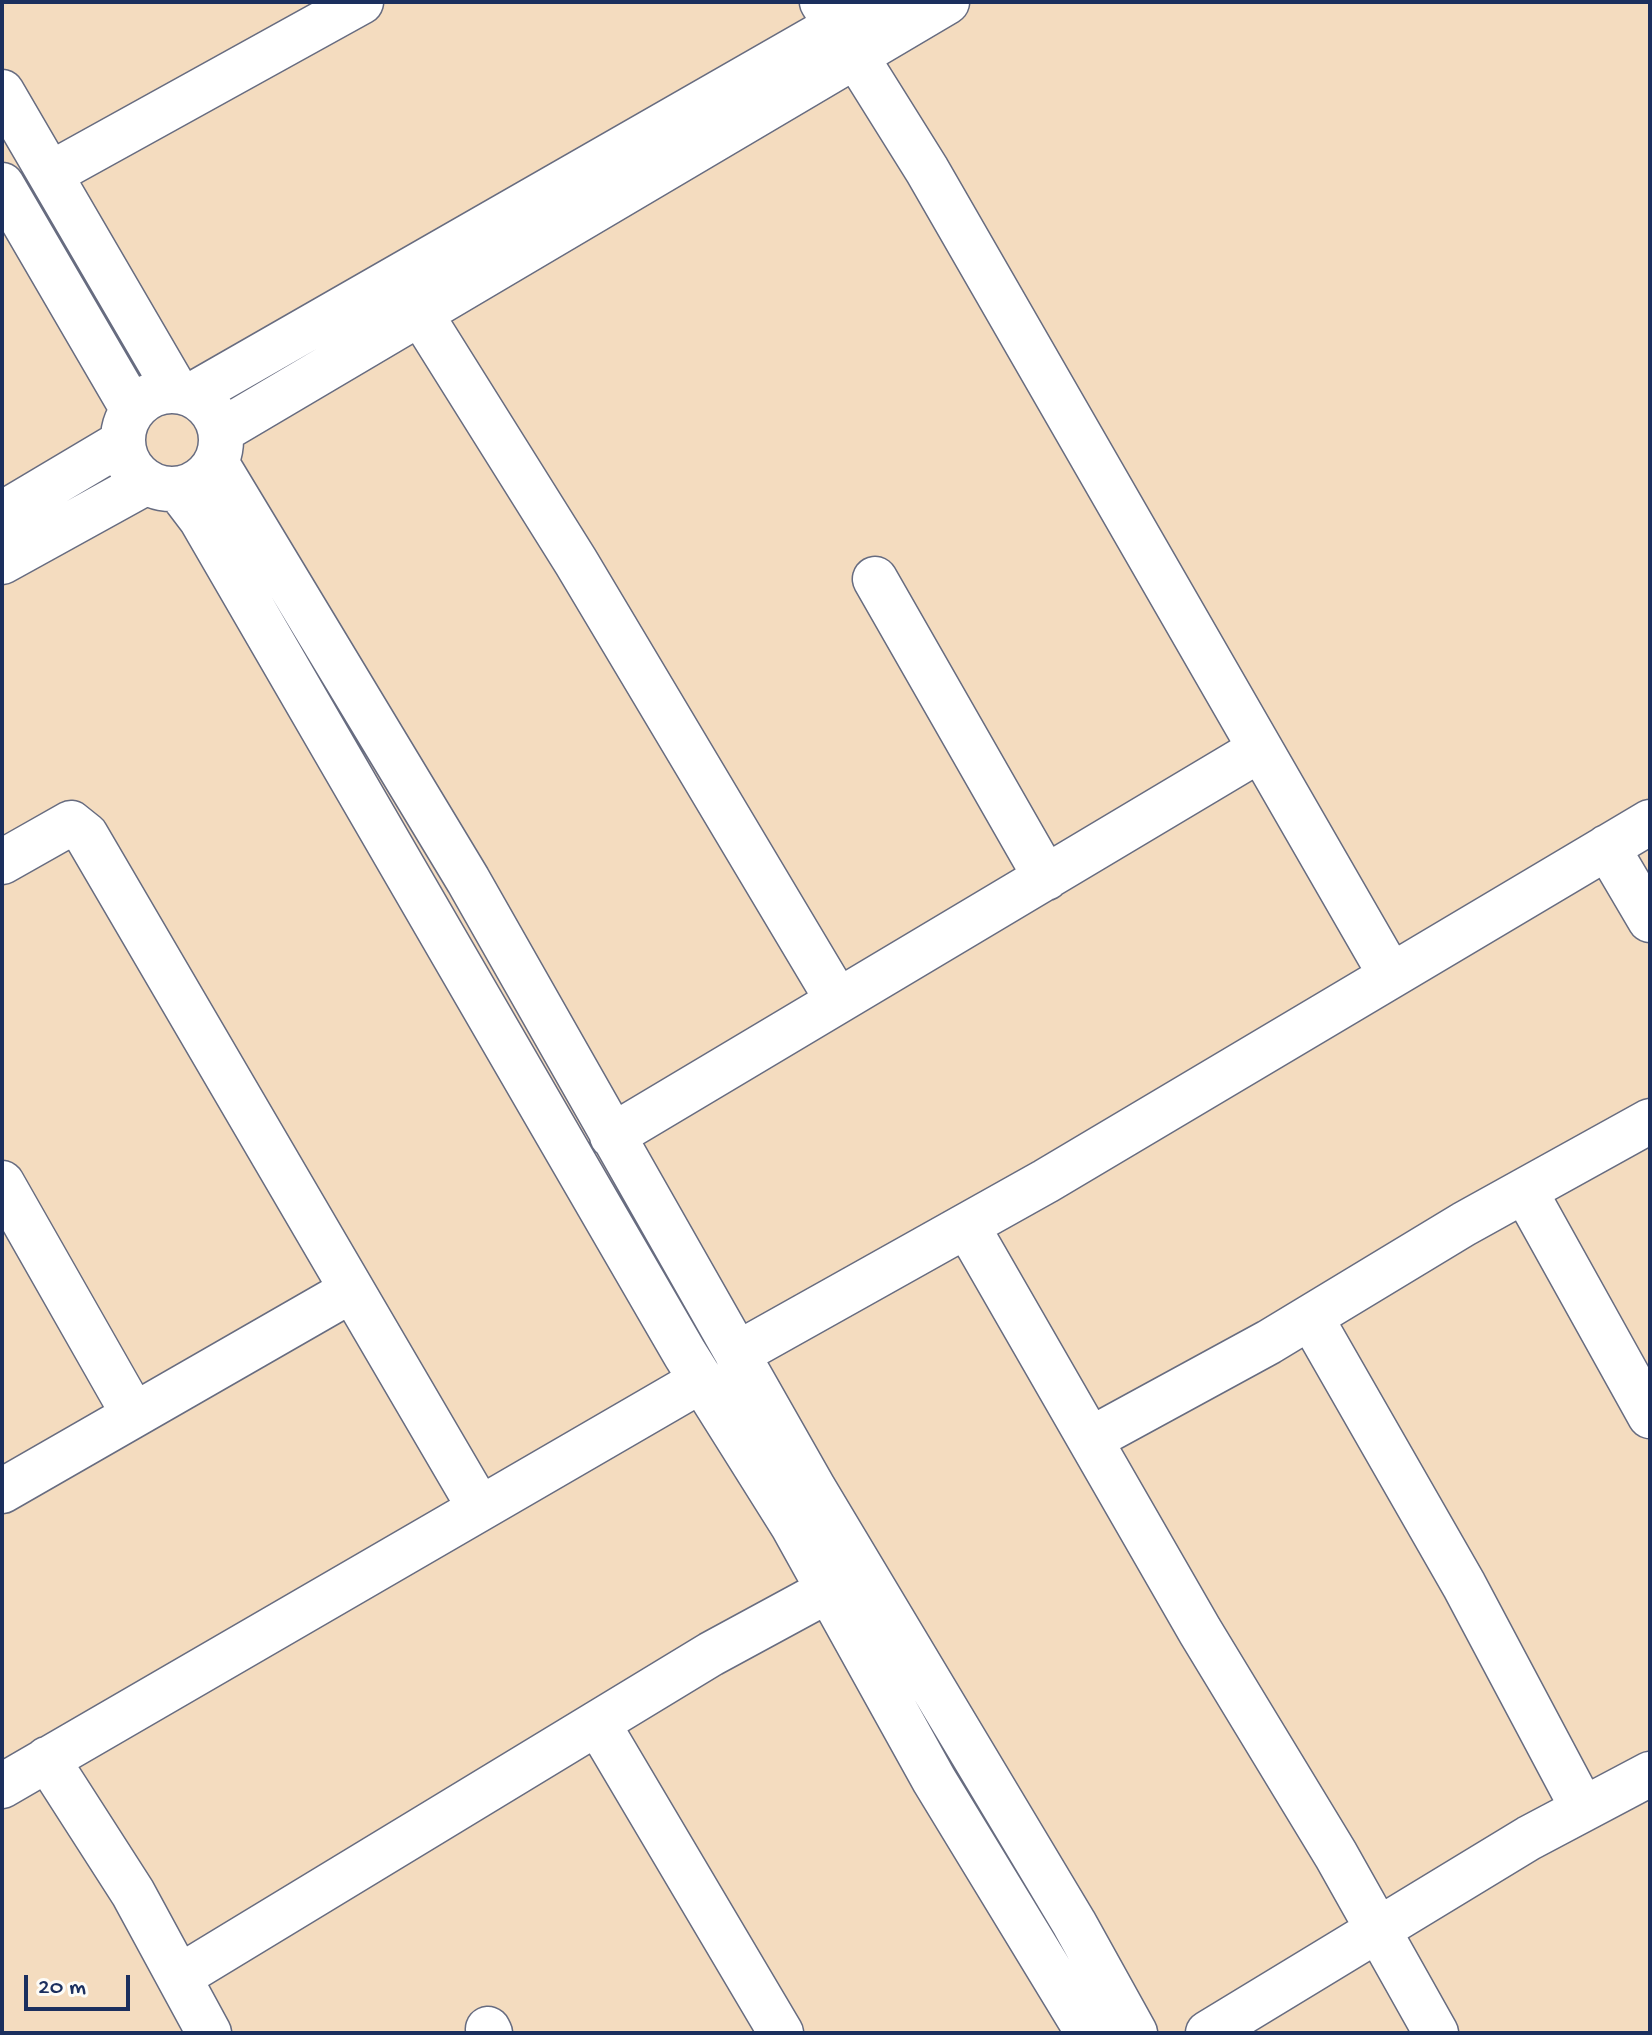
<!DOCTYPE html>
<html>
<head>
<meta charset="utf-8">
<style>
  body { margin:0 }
  #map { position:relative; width:1652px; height:2035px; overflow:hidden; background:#f4dcbf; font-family:"Gochi Hand",sans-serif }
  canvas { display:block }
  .frame { position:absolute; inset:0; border:4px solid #1b2f5e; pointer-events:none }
  .scale { position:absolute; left:24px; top:1975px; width:106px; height:36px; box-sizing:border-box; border:4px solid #1b2f5e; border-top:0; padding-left:10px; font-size:24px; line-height:28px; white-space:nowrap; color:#1b2f5e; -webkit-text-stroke:6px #fdfcf7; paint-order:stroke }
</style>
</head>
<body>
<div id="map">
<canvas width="1652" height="2035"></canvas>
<div class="frame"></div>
<div class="scale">20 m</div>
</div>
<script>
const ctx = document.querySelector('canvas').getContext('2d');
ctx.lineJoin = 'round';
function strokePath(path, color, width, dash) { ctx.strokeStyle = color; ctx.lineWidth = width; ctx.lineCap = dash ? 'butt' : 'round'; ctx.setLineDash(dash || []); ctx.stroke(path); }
const minor = new Path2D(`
  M 822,2 L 927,170 L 1390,974
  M 2,92 L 175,389
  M 50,174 L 361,2
  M 2,185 L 133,410
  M 420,313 L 576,562 L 838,1001
  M123 440a49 49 0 1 1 98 0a49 49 0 1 1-98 0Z
  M 192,395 L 878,2
  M 221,431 L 947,2
  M 217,464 L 468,880 L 814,1489 L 1074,1923 L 1135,2033
  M 179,490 L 201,519 L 685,1354 L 793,1526 L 934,1780 L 1088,2033
  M 2,514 L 123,442
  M 2,562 L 147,482
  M 875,579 L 1046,878
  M 1607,847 L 1650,920
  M 2,862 L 71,823 L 86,835 L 479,1507
  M 612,1136 L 1259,750
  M 2,1183 L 134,1415
  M 1526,1193 L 1650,1416
  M 967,1226 L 1200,1631 L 1336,1855 L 1436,2033
  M 1311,1318 L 1464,1585 L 1583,1809
  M 737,1354 L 1046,1181 L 1650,822
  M 1091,1439 L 1269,1342 L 1464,1224 L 1650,1121
  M 2,1491 L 352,1290
  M 598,1724 L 781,2033
  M 47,1759 L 133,1893 L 209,2033
  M 2,1786 L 702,1380
  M 179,1977 L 711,1654 L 829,1590
  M 488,2029 L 490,2033
  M 1208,2033 L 1529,1838 L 1650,1774`);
strokePath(minor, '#676c80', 47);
strokePath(minor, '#fff', 44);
</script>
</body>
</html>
